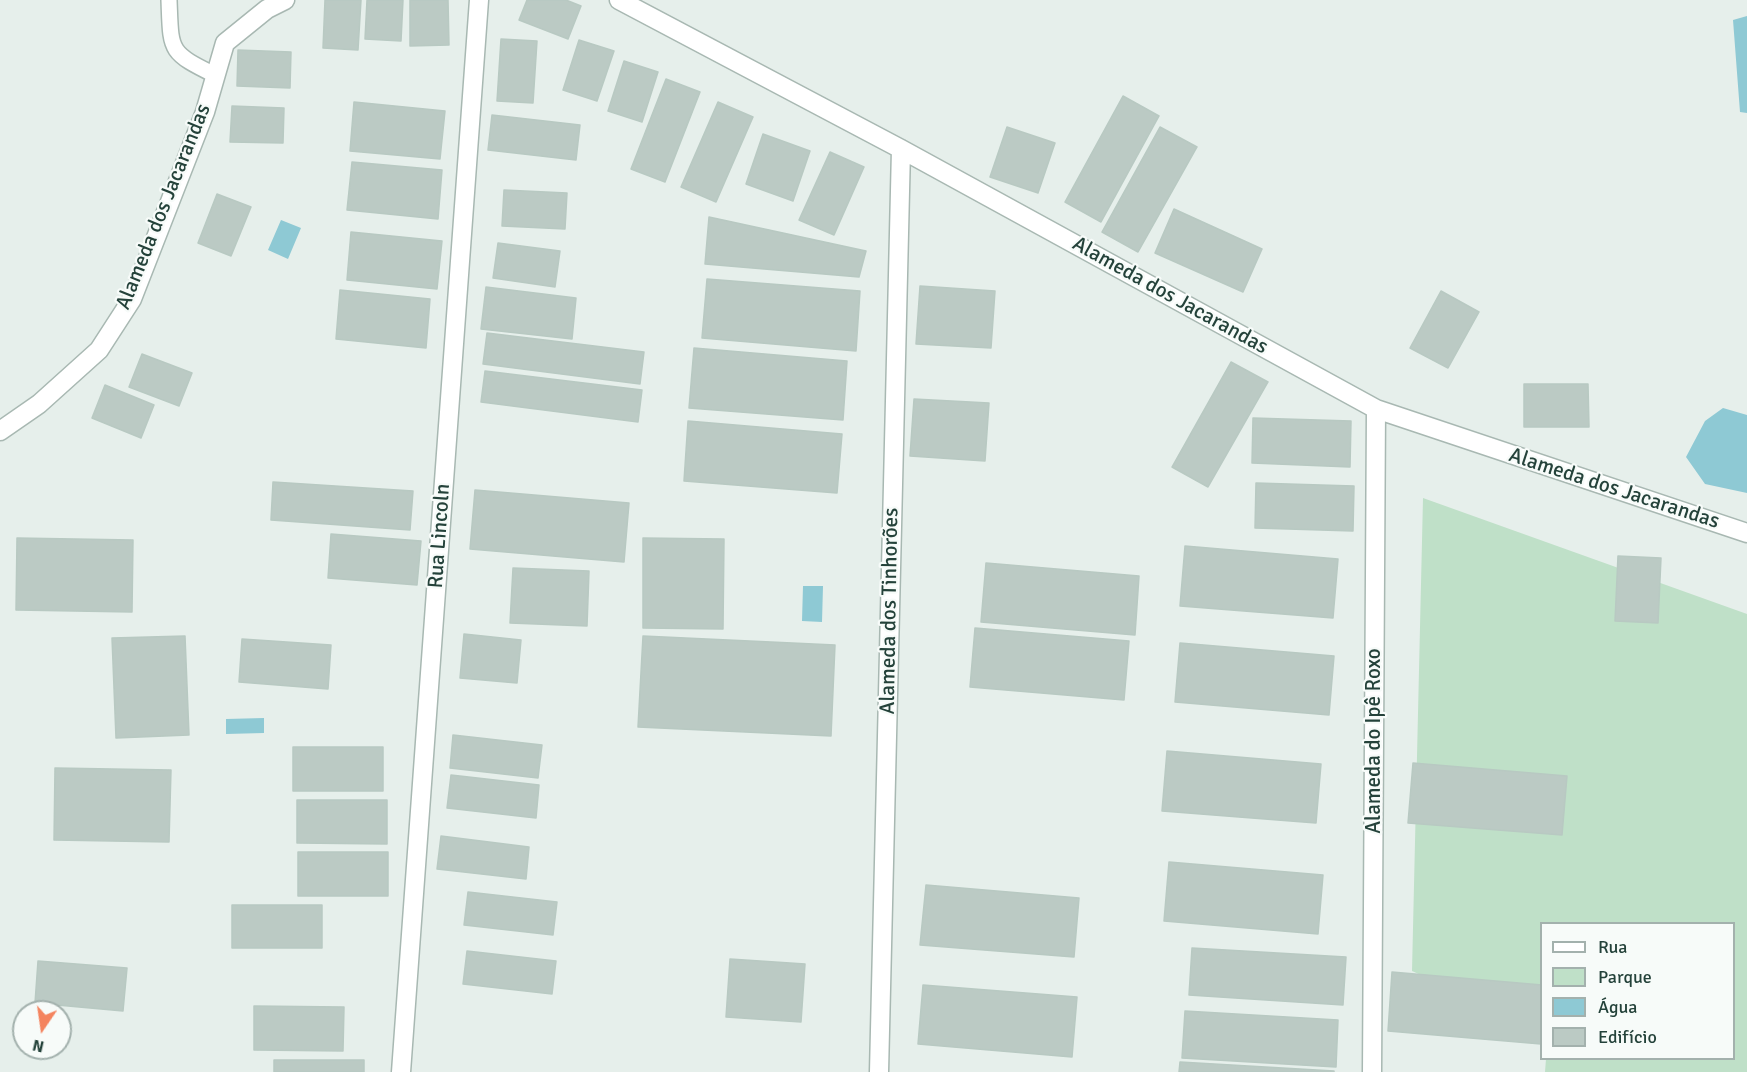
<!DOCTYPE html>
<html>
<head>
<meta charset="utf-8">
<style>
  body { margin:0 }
  #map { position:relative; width:1747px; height:1072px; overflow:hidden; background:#e6efeb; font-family:Signika,sans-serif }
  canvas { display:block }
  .legend { position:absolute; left:1540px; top:922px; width:195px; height:138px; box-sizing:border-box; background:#f7fbf9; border:2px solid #a3b1ad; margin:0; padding:8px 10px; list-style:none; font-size:18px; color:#24423a }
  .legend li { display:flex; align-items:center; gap:12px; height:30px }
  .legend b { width:30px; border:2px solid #a3b1ad }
  .north { position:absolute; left:12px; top:1000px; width:60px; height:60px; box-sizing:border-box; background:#f7fbf9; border:2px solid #a3b1ad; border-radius:50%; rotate:193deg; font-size:16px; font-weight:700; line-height:24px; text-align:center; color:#24423a }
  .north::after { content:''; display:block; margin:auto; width:21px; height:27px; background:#f4845f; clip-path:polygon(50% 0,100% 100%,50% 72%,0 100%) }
</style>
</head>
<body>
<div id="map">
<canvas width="1747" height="1072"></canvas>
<ul class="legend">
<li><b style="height:8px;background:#fff"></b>Rua</li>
<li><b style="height:16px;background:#bfe0c8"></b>Parque</li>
<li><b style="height:16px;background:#8ec9d4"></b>Água</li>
<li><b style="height:16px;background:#bbcac4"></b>Edifício</li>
</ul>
<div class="north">N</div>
</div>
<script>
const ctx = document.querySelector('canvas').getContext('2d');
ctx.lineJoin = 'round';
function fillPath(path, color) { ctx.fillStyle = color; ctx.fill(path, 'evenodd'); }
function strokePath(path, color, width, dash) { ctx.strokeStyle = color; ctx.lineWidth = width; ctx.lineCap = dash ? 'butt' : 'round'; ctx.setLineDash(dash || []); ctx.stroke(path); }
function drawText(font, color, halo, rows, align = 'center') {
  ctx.font = font + ' Signika,sans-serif'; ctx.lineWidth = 4.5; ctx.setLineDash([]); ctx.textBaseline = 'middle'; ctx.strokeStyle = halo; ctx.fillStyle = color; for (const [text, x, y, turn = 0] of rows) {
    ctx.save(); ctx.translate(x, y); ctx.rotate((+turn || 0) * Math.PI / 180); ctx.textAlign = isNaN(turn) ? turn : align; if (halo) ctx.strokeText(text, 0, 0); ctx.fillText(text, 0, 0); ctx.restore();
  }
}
fillPath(new Path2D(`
  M 1423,498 L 1747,614 L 1747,1072 L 1545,1072 L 1546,1059 L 1734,1058 L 1734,924 L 1542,924 L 1541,1029 L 1412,971 Z`), '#bfe0c8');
fillPath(new Path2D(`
  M 1747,16 L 1747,113 L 1740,112 L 1733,20 Z
  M 281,220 L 301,228 L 288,259 L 268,250 Z
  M 1723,408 L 1747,415 L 1747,493 L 1705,484 L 1686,457 L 1705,421 Z
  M 803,586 L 823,586 L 822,622 L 802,621 Z
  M 264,718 L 264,733 L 226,734 L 226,719 Z`), '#8ec9d4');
const building = new Path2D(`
  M 325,0 L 361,0 L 358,50 L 323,48 Z
  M 367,0 L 403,0 L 401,41 L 365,39 Z
  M 410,0 L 448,0 L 449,45 L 410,46 Z
  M 527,0 L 566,0 L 581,6 L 568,39 L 519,20 Z
  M 501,39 L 537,41 L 533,103 L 497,101 Z
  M 579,40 L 614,51 L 597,101 L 563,90 Z
  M 238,50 L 291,52 L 290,88 L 237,86 Z
  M 624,61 L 658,72 L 642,122 L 608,111 Z
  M 666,79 L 700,92 L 665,182 L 631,169 Z
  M 1123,96 L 1159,116 L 1101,222 L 1065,202 Z
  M 354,102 L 445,111 L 440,159 L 350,151 Z
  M 718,102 L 753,117 L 716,202 L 681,187 Z
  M 232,106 L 284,108 L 283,143 L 230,142 Z
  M 492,115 L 580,125 L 576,160 L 488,150 Z
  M 1007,127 L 1055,143 L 1038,193 L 990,177 Z
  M 1160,127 L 1197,147 L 1138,252 L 1102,232 Z
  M 763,134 L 810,151 L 793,201 L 746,184 Z
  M 830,152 L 864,167 L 834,235 L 799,220 Z
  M 352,162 L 442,170 L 438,219 L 347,210 Z
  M 504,190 L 567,193 L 565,229 L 502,226 Z
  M 217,194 L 251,207 L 231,256 L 198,243 Z
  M 1174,209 L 1262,249 L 1243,292 L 1155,253 Z
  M 709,217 L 866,251 L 859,277 L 705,264 Z
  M 351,232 L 442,241 L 437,289 L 347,280 Z
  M 498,243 L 560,251 L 555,287 L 493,278 Z
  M 707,279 L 860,291 L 856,351 L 702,338 Z
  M 920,286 L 995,291 L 991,348 L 916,344 Z
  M 486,287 L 576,298 L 572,339 L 481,329 Z
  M 340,290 L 430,299 L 426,348 L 336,339 Z
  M 1441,291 L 1479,312 L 1448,368 L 1410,348 Z
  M 487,333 L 644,352 L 640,384 L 483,364 Z
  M 694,348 L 847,361 L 843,420 L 689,408 Z
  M 142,354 L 192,373 L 179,406 L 129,387 Z
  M 1231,362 L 1268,382 L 1208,487 L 1172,467 Z
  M 485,371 L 642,390 L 638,422 L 481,402 Z
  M 1524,384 L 1588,384 L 1589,427 L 1524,427 Z
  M 105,385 L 154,405 L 141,438 L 92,418 Z
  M 914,399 L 989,403 L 985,461 L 910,456 Z
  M 1253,418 L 1351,421 L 1350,467 L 1252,463 Z
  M 688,421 L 842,434 L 837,493 L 684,481 Z
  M 273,482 L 413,491 L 410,530 L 271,520 Z
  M 1256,483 L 1354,486 L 1353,531 L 1255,528 Z
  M 475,490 L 629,503 L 624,562 L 470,549 Z
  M 331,534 L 421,541 L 417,585 L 328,578 Z
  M 17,538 L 133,540 L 132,612 L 16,610 Z
  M 643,538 L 724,539 L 723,629 L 643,628 Z
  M 1185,546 L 1338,559 L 1333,618 L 1180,606 Z
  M 1618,556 L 1661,558 L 1658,623 L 1615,621 Z
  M 986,563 L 1139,576 L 1135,635 L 981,622 Z
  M 513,568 L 589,571 L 587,626 L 510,623 Z
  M 975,628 L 1129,641 L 1124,700 L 970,687 Z
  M 464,634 L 521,640 L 517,683 L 460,678 Z
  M 185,636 L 189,735 L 116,738 L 112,638 Z
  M 643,636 L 835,645 L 831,736 L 638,727 Z
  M 242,639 L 331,645 L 328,689 L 239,682 Z
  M 1180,643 L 1334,656 L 1329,715 L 1175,702 Z
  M 453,735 L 542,745 L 538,778 L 450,768 Z
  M 293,747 L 383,747 L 383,791 L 293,791 Z
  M 1167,751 L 1321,764 L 1316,823 L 1162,811 Z
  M 1413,763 L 1567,776 L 1562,835 L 1408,823 Z
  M 55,768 L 171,770 L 169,842 L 54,840 Z
  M 451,775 L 539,785 L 536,818 L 447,808 Z
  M 297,800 L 387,800 L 387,844 L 297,843 Z
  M 441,836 L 529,847 L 526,879 L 437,869 Z
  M 298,852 L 388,852 L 388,896 L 298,896 Z
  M 1169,862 L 1323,875 L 1318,934 L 1164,921 Z
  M 926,885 L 1079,898 L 1074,957 L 920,945 Z
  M 468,892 L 557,902 L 553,935 L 464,925 Z
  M 232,905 L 322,905 L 322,948 L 232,948 Z
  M 1192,948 L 1346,957 L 1343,1005 L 1189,995 Z
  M 467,951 L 556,961 L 552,994 L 463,984 Z
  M 730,959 L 805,964 L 801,1022 L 726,1017 Z
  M 38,961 L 127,968 L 123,1011 L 35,1003 Z
  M 1392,972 L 1542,985 L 1541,1044 L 1388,1031 Z
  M 923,985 L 1077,997 L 1072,1057 L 918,1044 Z
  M 254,1006 L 344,1007 L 343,1051 L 254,1050 Z
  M 1185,1011 L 1338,1020 L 1336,1067 L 1182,1058 Z
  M 274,1060 L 364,1060 L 364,1072 L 274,1072 Z
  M 1180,1062 L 1334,1071 L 1334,1072 L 1179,1072 Z`);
fillPath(building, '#bbcac4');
strokePath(building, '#b8c9c2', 1.5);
const service = new Path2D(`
  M 169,0 C 171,51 168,52 215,75`);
const minor = new Path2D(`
  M 619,0 L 901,149 L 1376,409 L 1747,533
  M 0,431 L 39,404 L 99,350 L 132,299 L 205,112 L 225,43 L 267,9 L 285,0
  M 401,1072 L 479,0
  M 879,1072 L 901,149
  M 1372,1072 L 1376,409`);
strokePath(service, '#a8b8b2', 18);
strokePath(minor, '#a8b8b2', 21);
strokePath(service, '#fff', 15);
strokePath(minor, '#fff', 18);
drawText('21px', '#24423a', '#f7fbf9', [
  ["Alameda dos Jacarandas",164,207,-68],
  ["Alameda dos Jacarandas",1170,296,29],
  ["Alameda dos Jacarandas",1614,489,18],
  ["Rua Lincoln",440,536,-86],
  ["Alameda dos Tinhorões",890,611,-89],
  ["Alameda do Ipê Roxo",1374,741,-90]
]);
</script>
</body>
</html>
